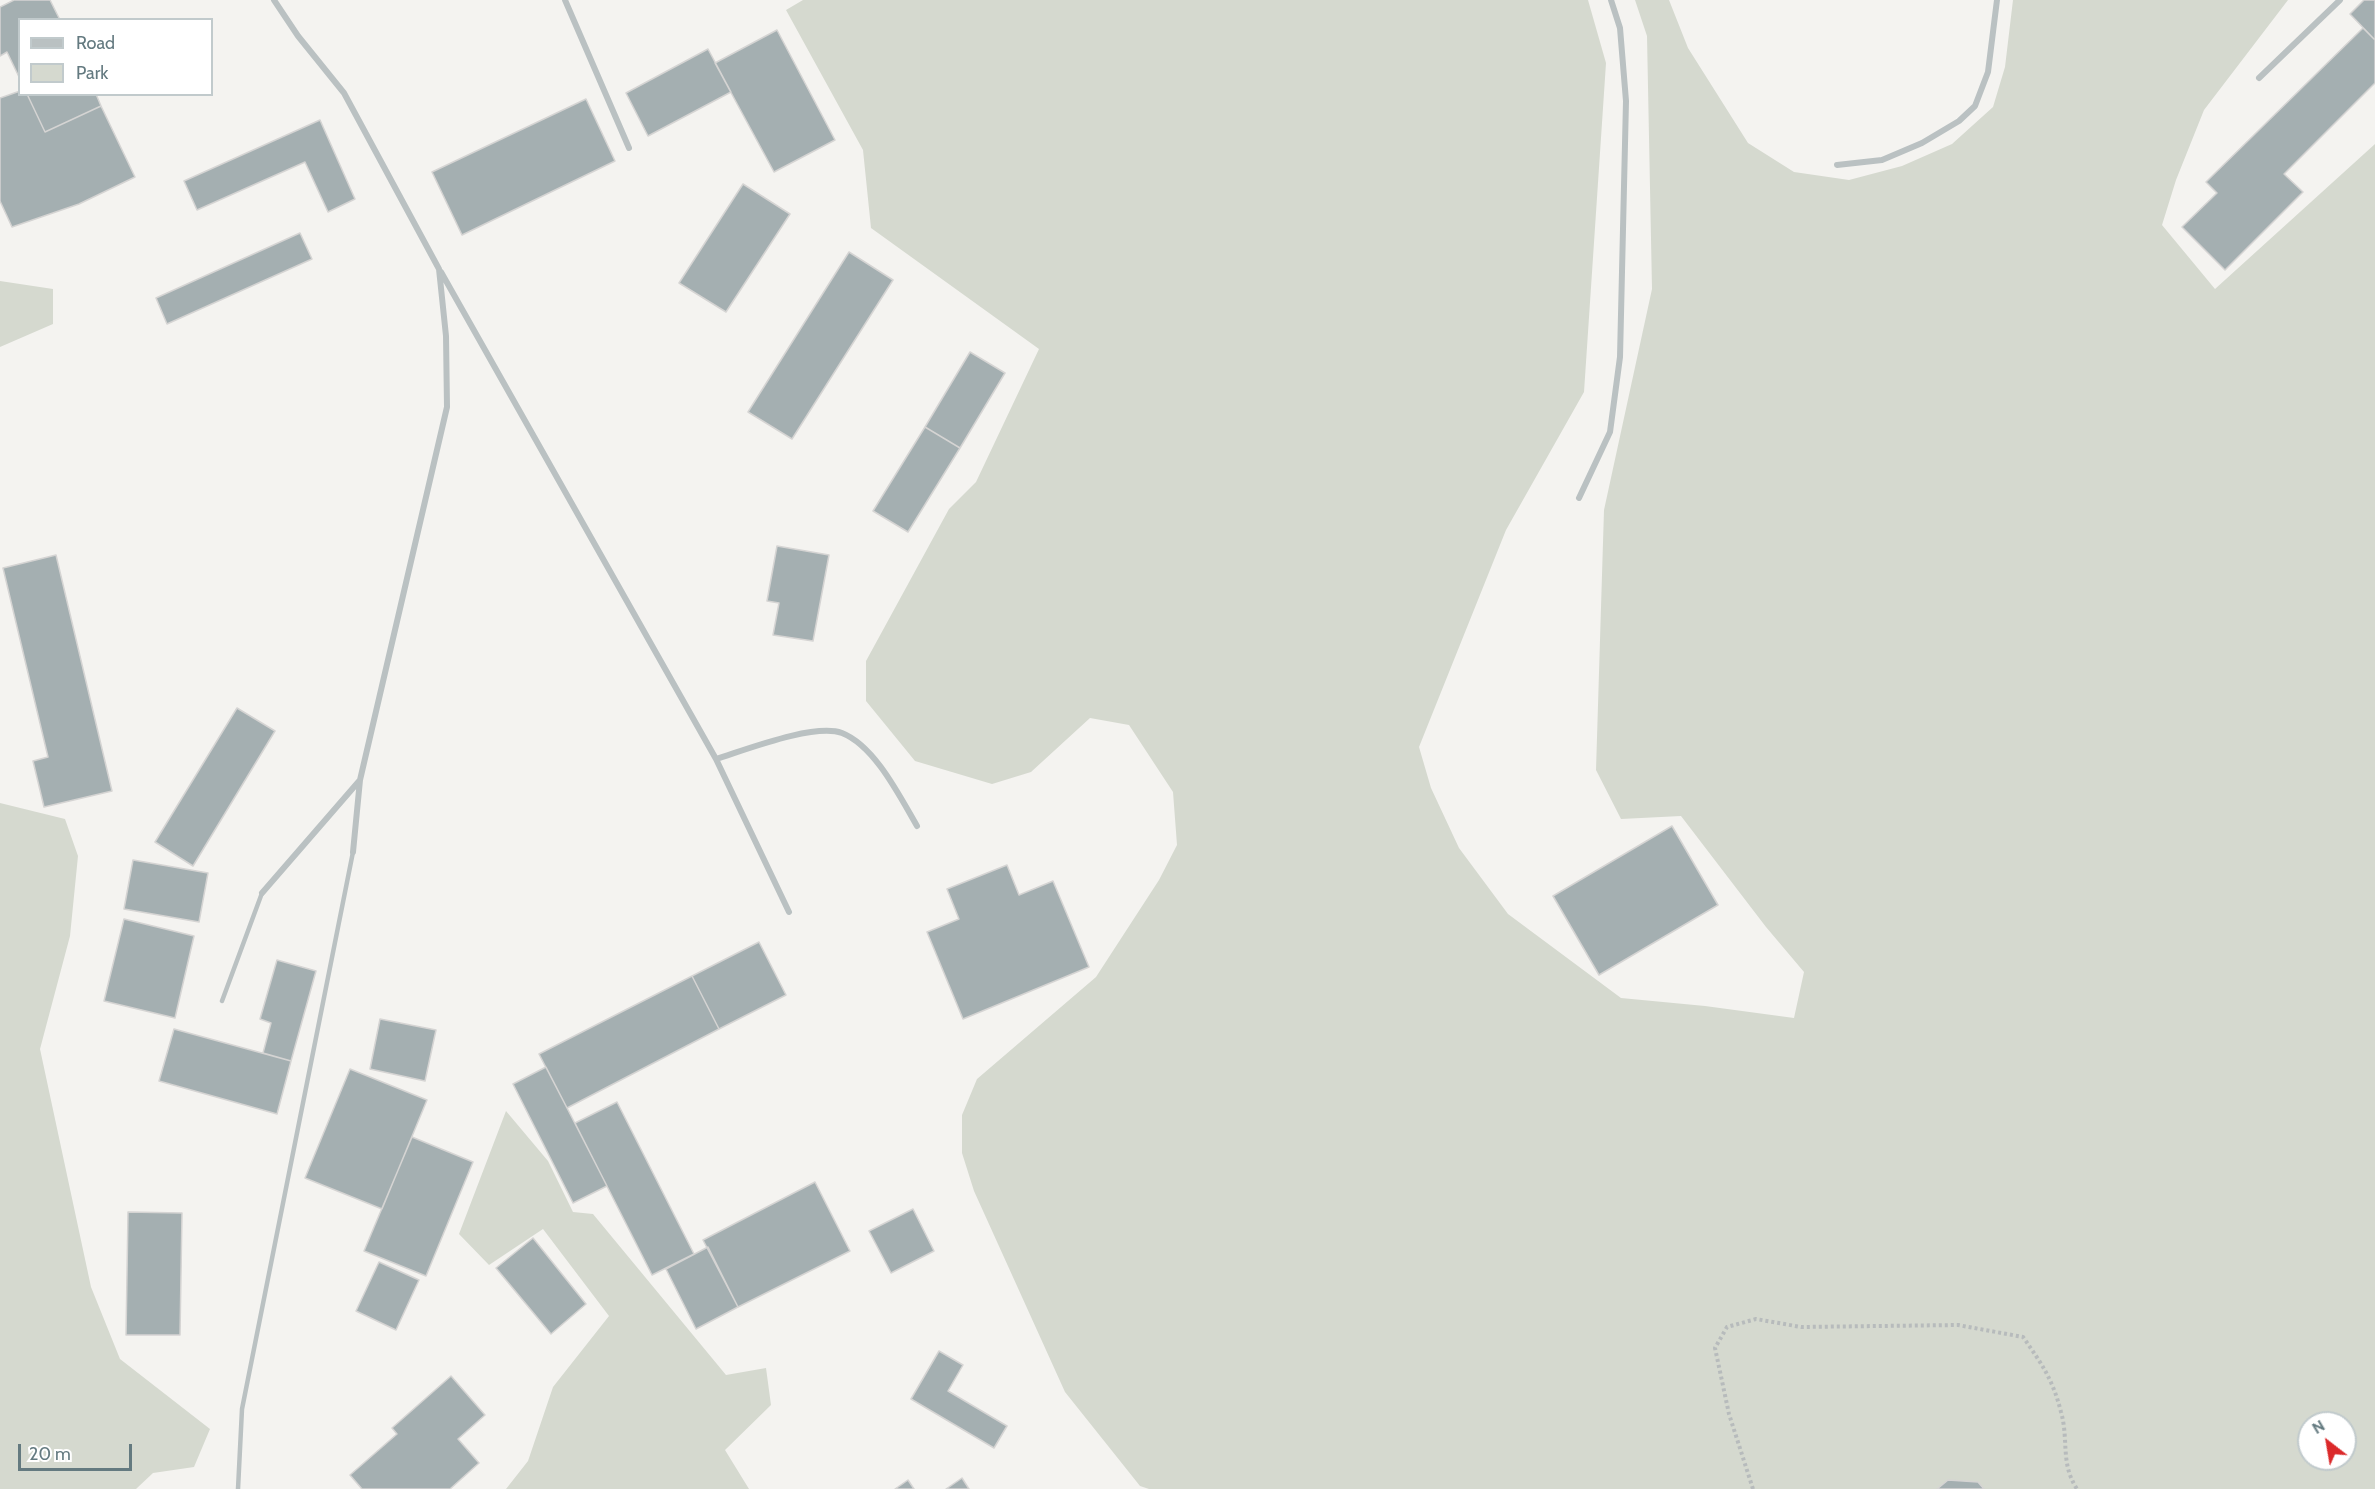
<!DOCTYPE html>
<html>
<head>
<meta charset="utf-8">
<style>
  body { margin:0 }
  #map { position:relative; width:2375px; height:1489px; overflow:hidden; background:#f4f3f0; font-family:Cabin,sans-serif }
  canvas { display:block }
  .legend { position:absolute; left:18px; top:18px; width:195px; height:78px; box-sizing:border-box; background:#fff; border:2px solid #c1cacc; margin:0; padding:8px 10px; list-style:none; font-size:18px; color:#647a80 }
  .legend li { display:flex; align-items:center; gap:12px; height:30px }
  .legend b { width:30px; border:2px solid #c1cacc }
  .north { position:absolute; left:2297px; top:1411px; width:60px; height:60px; box-sizing:border-box; background:#fff; border:2px solid #c1cacc; border-radius:50%; rotate:329deg; font-size:16px; font-weight:700; line-height:24px; text-align:center; color:#647a80 }
  .north::after { content:''; display:block; margin:auto; width:21px; height:27px; background:#db292a; clip-path:polygon(50% 0,100% 100%,50% 72%,0 100%) }
  .scale { position:absolute; left:18px; top:1444px; width:114px; height:27px; box-sizing:border-box; border:3px solid #647a80; border-top:0; padding-left:8px; font-size:18px; line-height:21px; white-space:nowrap; color:#647a80; -webkit-text-stroke:4px #fff; paint-order:stroke }
</style>
</head>
<body>
<div id="map">
<canvas width="2375" height="1489"></canvas>
<ul class="legend">
<li><b style="height:8px;background:#bac1c2"></b>Road</li>
<li><b style="height:16px;background:#d5d9cf"></b>Park</li>
</ul>
<div class="north">N</div>
<div class="scale">20 m</div>
</div>
<script>
const ctx = document.querySelector('canvas').getContext('2d');
ctx.lineJoin = 'round';
function fillPath(path, color) { ctx.fillStyle = color; ctx.fill(path, 'evenodd'); }
function strokePath(path, color, width, dash) { ctx.strokeStyle = color; ctx.lineWidth = width; ctx.lineCap = dash ? 'butt' : 'round'; ctx.setLineDash(dash || []); ctx.stroke(path); }
fillPath(new Path2D(`
  M 803,0 L 1588,0 L 1606,63 L 1584,392 L 1506,530 L 1419,747 L 1431,788 L 1459,848 L 1508,914 L 1621,998 L 1705,1006 L 1794,1018 L 1804,972 L 1766,927 L 1681,816 L 1621,819 L 1596,770 L 1604,510 L 1652,289 L 1647,36 L 1635,0 L 1669,0 L 1688,48 L 1748,143 L 1794,172 L 1849,180 L 1902,166 L 1952,144 L 1993,107 L 2005,67 L 2013,0 L 2288,0 L 2204,110 L 2176,180 L 2162,225 L 2215,289 L 2375,144 L 2375,1489 L 1149,1489 L 1140,1486 L 1065,1392 L 974,1191 L 962,1153 L 962,1115 L 977,1079 L 1096,977 L 1159,880 L 1177,845 L 1173,792 L 1129,725 L 1090,718 L 1031,772 L 992,784 L 915,761 L 866,701 L 866,661 L 949,509 L 976,482 L 1039,349 L 871,228 L 863,150 L 786,10 ZM 2309,1423 L 2345,1423 L 2345,1459 L 2309,1459 Z
  M 0,281 L 53,289 L 53,324 L 0,347 Z
  M 0,803 L 65,819 L 78,856 L 70,936 L 40,1049 L 91,1287 L 120,1359 L 210,1429 L 194,1467 L 153,1473 L 136,1489 L 0,1489 Z
  M 506,1111 L 548,1161 L 573,1212 L 593,1214 L 726,1375 L 766,1368 L 771,1405 L 725,1450 L 749,1489 L 506,1489 L 528,1461 L 553,1387 L 609,1316 L 543,1229 L 489,1265 L 459,1234 Z`), '#d5d9cf');
const building = new Path2D(`
  M 14,0 L 50,0 L 60,20 L 20,20 L 20,79 L 7,52 L 0,56 L 0,7 Z
  M 2364,0 L 2375,0 L 2375,40 L 2350,14 Z
  M 2363,28 L 2375,40 L 2375,83 L 2284,174 L 2303,192 L 2225,270 L 2182,227 L 2217,193 L 2206,182 Z
  M 777,30 L 835,140 L 774,172 L 715,63 Z
  M 708,49 L 731,92 L 648,136 L 626,93 Z
  M 20,91 L 20,94 L 27,94 L 45,132 L 101,106 L 135,177 L 79,204 L 12,227 L 0,201 L 0,98 Z
  M 27,94 L 96,94 L 101,106 L 45,132 Z
  M 586,99 L 615,161 L 462,235 L 432,172 Z
  M 320,120 L 355,199 L 328,212 L 305,162 L 197,210 L 184,181 Z
  M 743,184 L 790,214 L 726,312 L 679,283 Z
  M 300,233 L 312,259 L 167,324 L 156,298 Z
  M 849,252 L 893,280 L 792,439 L 748,412 Z
  M 970,352 L 1005,373 L 960,448 L 925,427 Z
  M 925,427 L 960,448 L 908,532 L 873,511 Z
  M 777,546 L 829,555 L 813,641 L 773,635 L 779,603 L 767,601 Z
  M 56,555 L 112,791 L 44,807 L 33,761 L 48,757 L 3,568 Z
  M 237,708 L 275,731 L 193,866 L 155,842 Z
  M 1672,826 L 1718,905 L 1599,975 L 1553,896 Z
  M 133,860 L 208,873 L 199,922 L 124,909 Z
  M 1007,865 L 1019,895 L 1053,881 L 1089,967 L 963,1019 L 927,932 L 959,919 L 947,889 Z
  M 124,919 L 194,936 L 175,1018 L 104,1001 Z
  M 759,942 L 786,995 L 719,1029 L 692,976 Z
  M 277,960 L 316,971 L 291,1061 L 263,1053 L 271,1023 L 260,1019 Z
  M 692,976 L 719,1029 L 567,1108 L 539,1054 Z
  M 380,1019 L 436,1030 L 425,1081 L 370,1069 Z
  M 174,1029 L 291,1061 L 277,1114 L 159,1081 Z
  M 546,1067 L 607,1186 L 573,1203 L 513,1084 Z
  M 350,1069 L 427,1100 L 382,1209 L 305,1178 Z
  M 617,1102 L 694,1254 L 652,1275 L 575,1123 Z
  M 412,1137 L 473,1162 L 426,1276 L 364,1251 Z
  M 815,1182 L 850,1251 L 738,1307 L 703,1240 Z
  M 913,1209 L 934,1251 L 891,1273 L 869,1231 Z
  M 128,1212 L 182,1213 L 180,1335 L 126,1335 Z
  M 533,1238 L 586,1304 L 551,1334 L 496,1268 Z
  M 708,1247 L 738,1307 L 696,1329 L 666,1269 Z
  M 379,1262 L 419,1280 L 396,1330 L 356,1311 Z
  M 939,1351 L 963,1365 L 948,1391 L 1007,1426 L 994,1448 L 911,1399 Z
  M 451,1376 L 485,1415 L 458,1439 L 479,1463 L 450,1489 L 362,1489 L 350,1475 L 397,1434 L 392,1428 Z
  M 962,1478 L 969,1489 L 946,1489 Z
  M 908,1480 L 914,1489 L 895,1489 Z
  M 1948,1480 L 1978,1482 L 1984,1489 L 1937,1489 Z`);
fillPath(building, '#a4afb1');
strokePath(building, '#d5d4d3', 1.5);
strokePath(new Path2D(`
  M 1753,1489 L 1729,1414 L 1715,1348 L 1727,1327 L 1756,1319 L 1801,1327 L 1958,1325 L 2023,1337 C 2042,1364 2053,1380 2061,1412 C 2069,1440 2060,1463 2077,1489`), '#b7bbbc', 4, [3, 3]);
strokePath(new Path2D(`
  M 222,1001 L 262,893
  M 238,1489 L 242,1409 L 353,852`), '#bac1c2', 4.5);
strokePath(new Path2D(`
  M 565,0 L 629,148
  M 2259,78 L 2340,0
  M 1837,165 L 1882,160 L 1922,143 L 1959,121 L 1975,106 L 1988,72 L 1997,0
  M 441,272 L 716,759 L 789,912
  M 1579,498 L 1610,432 L 1620,357 L 1626,101 L 1620,28 L 1611,0
  M 716,759 C 745,750 814,723 842,733 C 875,746 900,797 917,826
  M 353,852 L 360,780
  M 262,893 L 360,780 L 447,407 L 446,336 L 439,269 L 344,93 L 298,36 L 274,0`), '#bac1c2', 6);
</script>
</body>
</html>
